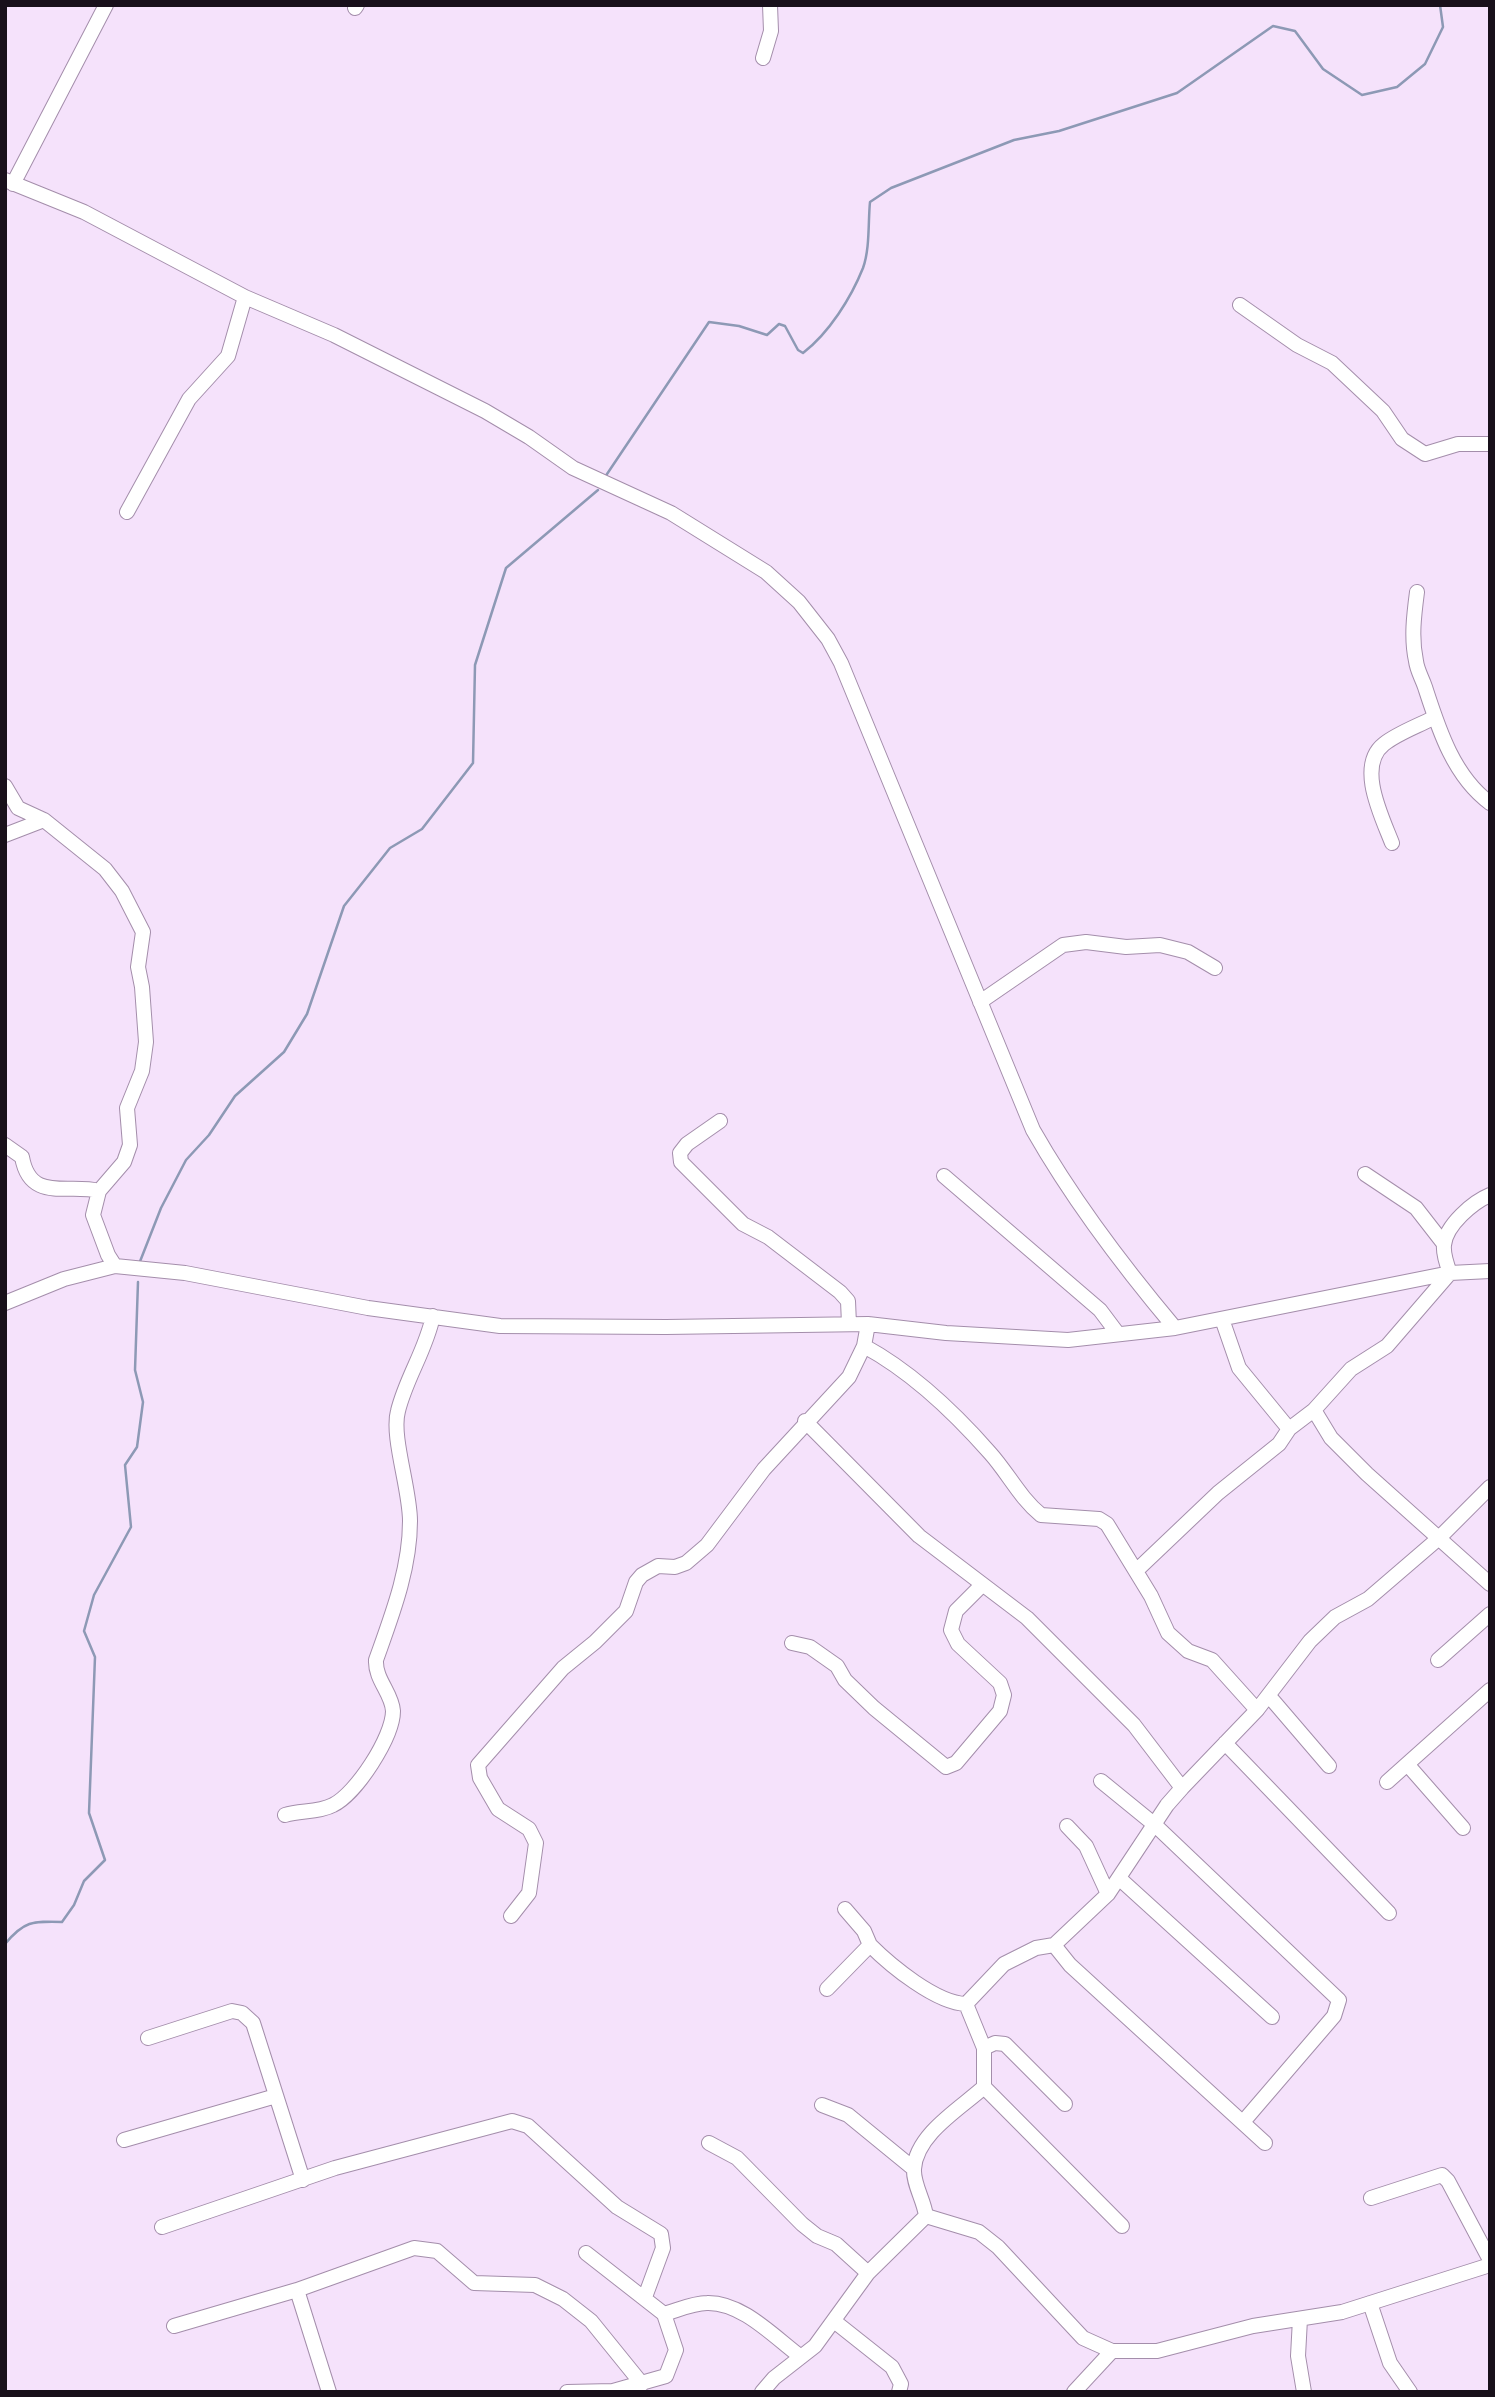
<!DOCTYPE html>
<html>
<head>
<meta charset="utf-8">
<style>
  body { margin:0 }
  #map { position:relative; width:1495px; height:2397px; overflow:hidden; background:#f5e2fb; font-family:Karla,sans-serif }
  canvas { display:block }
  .frame { position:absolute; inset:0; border:7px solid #18101a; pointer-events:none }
</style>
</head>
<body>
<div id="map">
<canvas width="1495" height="2397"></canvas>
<div class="frame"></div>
</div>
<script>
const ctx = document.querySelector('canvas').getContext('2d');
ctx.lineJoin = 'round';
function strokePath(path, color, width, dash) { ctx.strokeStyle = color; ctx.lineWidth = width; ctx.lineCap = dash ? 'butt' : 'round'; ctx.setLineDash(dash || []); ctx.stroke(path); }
strokePath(new Path2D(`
  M 605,477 L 709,322 L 739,326 L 767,335 L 779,324 L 785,326 L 798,350 L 803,353 C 829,333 851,298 863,268 C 870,249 868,222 870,202 L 891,188 L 1014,140 L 1059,131 L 1177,93 L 1273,26 L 1295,31 L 1323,69 L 1362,95 L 1397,87 L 1425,64 L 1443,27 L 1440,5
  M 139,1264 L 161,1208 L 186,1160 L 209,1135 L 235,1096 L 284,1052 L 307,1014 L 344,906 L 390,848 L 422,829 L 473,763 L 475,665 L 506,568 L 598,490
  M 5,1944 C 24,1921 32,1921 62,1922 L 74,1905 L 84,1881 L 105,1860 L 89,1813 L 95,1657 L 84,1631 L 94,1595 L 131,1527 L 125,1465 L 137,1447 L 143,1402 L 135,1370 L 138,1282`), '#8d99b5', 2.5);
const minor = new Path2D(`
  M 355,8 L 357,5
  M 763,58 L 771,31 L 770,5
  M 5,180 L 84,212 L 245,297 L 334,335 L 485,411 L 529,437 L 573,468 L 671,513 L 766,572 L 799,602 L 828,639 L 841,663 L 1033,1130 C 1074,1202 1122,1265 1175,1328
  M 13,184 L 106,5
  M 1240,305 L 1297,345 L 1332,363 L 1383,411 L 1402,439 L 1425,454 L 1458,444 L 1490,444
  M 127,512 L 189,399 L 228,356 L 245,297
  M 1417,592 C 1414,615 1411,638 1416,661 C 1417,670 1422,678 1425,687 C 1438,727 1453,776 1490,803
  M 5,786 L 18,808 L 44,820 L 105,869 L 122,891 L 143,932 L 138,967 L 142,987 L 146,1042 L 142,1071 L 127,1108 L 130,1145 L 124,1162 L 99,1191 L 93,1215 L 108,1255 L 115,1266
  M 5,835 L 44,820
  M 1392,843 C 1382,817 1356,766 1384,744 C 1398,733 1418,726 1433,718
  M 980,1002 L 1063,945 L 1086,942 L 1126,947 L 1160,945 L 1188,952 L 1215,968
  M 720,1121 L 687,1144 L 680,1153 L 681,1162 L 743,1224 L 768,1237 L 840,1292 L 848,1301 L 849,1324
  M 5,1145 L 22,1157 C 30,1203 68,1183 99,1191
  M 1365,1174 L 1416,1208 L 1444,1244
  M 944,1176 L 1100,1310 L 1118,1334
  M 5,1303 L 64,1279 L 115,1266 L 185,1273 L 368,1308 L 500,1326 L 666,1327 L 868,1324 L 946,1333 L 1068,1340 L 1175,1328 L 1450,1273 L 1490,1271
  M 864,1346 C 912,1372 954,1412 990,1453 C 1008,1473 1020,1498 1041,1515 L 1099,1519 L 1107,1524 L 1151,1596 L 1168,1633 L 1188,1651 L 1212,1660 L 1257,1710
  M 1314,1410 L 1331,1438 L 1367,1474 L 1490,1584
  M 805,1421 L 919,1536 L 1027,1618 L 1134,1725 L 1182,1788 L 1167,1805 L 1108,1894 L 1054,1945 L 1036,1948 L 1004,1964 L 966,2004
  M 1289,1429 L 1314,1410 L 1351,1369 L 1387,1346 L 1450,1273 C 1447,1265 1443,1254 1444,1245 C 1446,1225 1473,1202 1490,1195
  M 1136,1571 L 1218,1493 L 1279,1444 L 1289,1429 L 1239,1368 L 1222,1319
  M 792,1643 L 810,1647 L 837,1666 L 845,1680 L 874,1708 L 946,1767 L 956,1763 L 1000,1711 L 1004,1695 L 1000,1683 L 958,1644 L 951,1630 L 956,1611 L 982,1585
  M 1438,1660 L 1490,1614
  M 1269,1696 L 1329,1766
  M 1225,1743 L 1389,1913
  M 1407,1764 L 1463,1828
  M 1101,1781 L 1155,1825 L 1339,2000 L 1334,2016 L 1243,2122
  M 1387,1782 L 1490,1690
  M 1182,1788 L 1257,1710 L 1310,1641 L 1335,1617 L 1368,1599 L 1439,1538 L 1490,1487
  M 285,1815 C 300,1810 318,1813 333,1805 C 356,1794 393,1737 393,1711 C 392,1693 375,1680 376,1660 C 392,1615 410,1569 410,1521 C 410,1489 391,1436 398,1411 C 406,1378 426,1350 433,1316
  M 1067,1826 L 1086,1846 L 1108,1894
  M 1120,1879 L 1272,2017
  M 845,1909 L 864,1931 L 870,1945
  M 511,1916 L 529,1893 L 536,1843 L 529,1829 L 498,1809 L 480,1778 L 478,1765 L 563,1668 L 595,1642 L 626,1611 L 636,1582 L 642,1575 L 658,1566 L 675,1567 L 686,1563 L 707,1545 L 764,1469 L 849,1377 L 864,1346 L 868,1324
  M 1054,1945 L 1070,1965 L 1265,2143
  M 827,1989 L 870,1945 C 891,1966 936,2003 966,2004
  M 966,2004 L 984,2048 L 984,2087 L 1122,2226
  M 148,2038 L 232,2011 L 242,2013 L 253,2023 L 303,2180
  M 984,2048 L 995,2043 L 1005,2044 L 1065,2104
  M 822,2105 L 848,2115 L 914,2169
  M 124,2140 L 276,2096
  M 709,2143 L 737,2158 L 802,2224 L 817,2236 L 836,2244 L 868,2273
  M 1371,2198 L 1442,2175 L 1448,2181 L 1490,2260
  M 926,2216 L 979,2232 L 998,2247 L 1083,2338 L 1112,2351 L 1157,2351 L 1253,2326 L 1342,2312 L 1490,2265
  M 162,2227 L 335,2168 L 512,2121 L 528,2126 L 617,2207 L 661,2234 L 663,2248 L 645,2297
  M 297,2290 L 329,2392
  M 1370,2303 L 1390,2363 L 1410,2392
  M 664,2314 C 678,2310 693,2303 707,2303 C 742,2302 774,2337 801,2357
  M 1300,2319 L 1298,2356 L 1304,2392
  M 834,2321 L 892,2367 L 901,2384 L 899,2392
  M 174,2326 L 297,2290 L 414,2248 L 437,2251 L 474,2283 L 535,2285 L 563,2299 L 591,2321 L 642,2384
  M 567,2392 L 613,2391 L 666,2376 L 676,2350 L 664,2314 L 586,2253
  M 762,2392 L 774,2378 L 815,2346 L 868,2273 L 926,2216 C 924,2200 913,2184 914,2169 C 916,2134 961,2108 984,2087
  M 1074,2392 L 1112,2351`);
strokePath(minor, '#a48eab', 16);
strokePath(minor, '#fff', 14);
</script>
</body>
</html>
